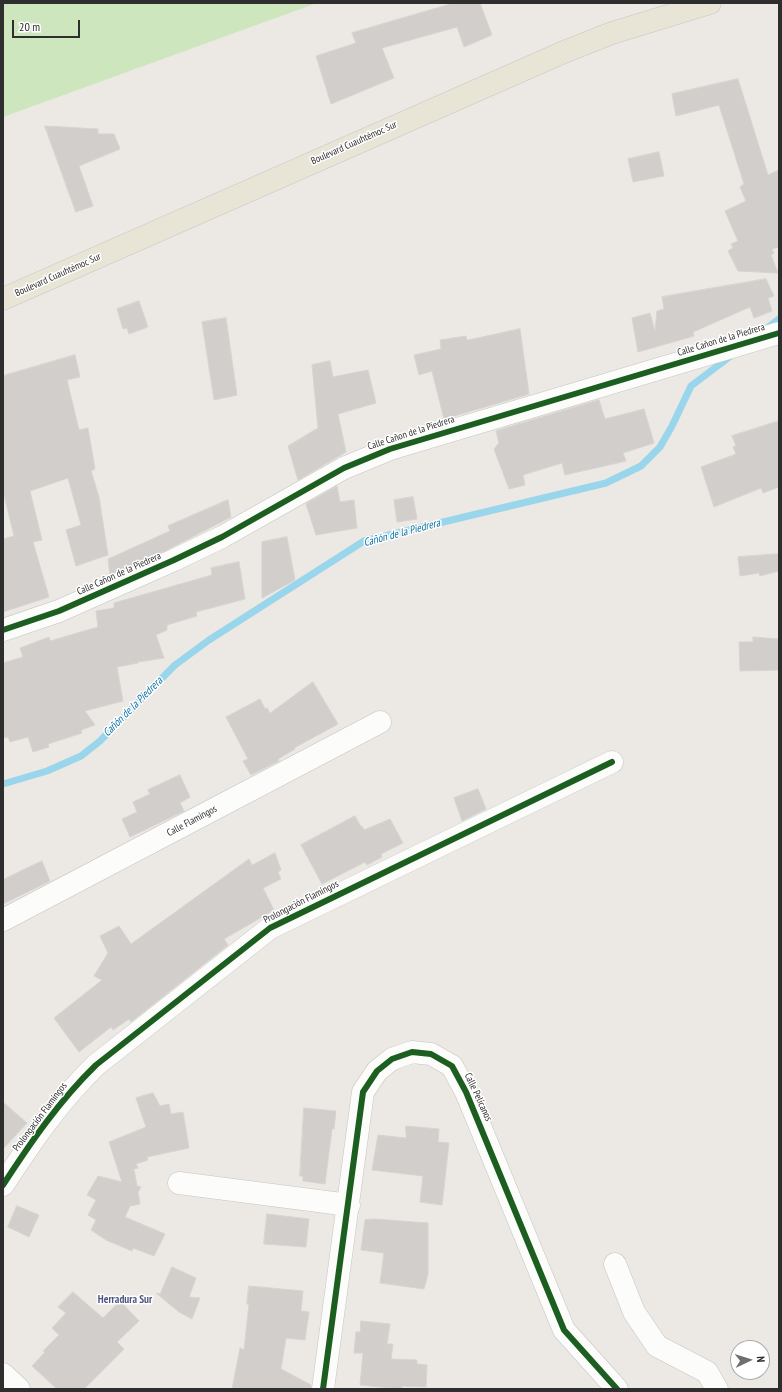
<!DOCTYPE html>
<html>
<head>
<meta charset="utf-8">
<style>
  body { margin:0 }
  #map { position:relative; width:782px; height:1392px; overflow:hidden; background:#ece8e4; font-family:"PT Sans Narrow",sans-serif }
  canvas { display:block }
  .frame { position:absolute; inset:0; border:4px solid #2e2e2e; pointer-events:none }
  .north { position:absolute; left:730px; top:1340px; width:40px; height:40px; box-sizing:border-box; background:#fff; border:1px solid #ababab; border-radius:50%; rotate:86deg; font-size:11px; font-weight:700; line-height:16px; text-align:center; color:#2e2e2e }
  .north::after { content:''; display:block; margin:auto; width:14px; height:18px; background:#706f6e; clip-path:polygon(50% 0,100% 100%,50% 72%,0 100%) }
  .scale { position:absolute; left:12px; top:20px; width:68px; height:18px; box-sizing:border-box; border:2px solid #2e2e2e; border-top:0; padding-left:5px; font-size:12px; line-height:14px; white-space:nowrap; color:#2e2e2e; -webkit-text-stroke:3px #fff; paint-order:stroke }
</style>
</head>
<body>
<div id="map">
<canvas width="782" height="1392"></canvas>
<div class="frame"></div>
<div class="north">N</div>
<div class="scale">20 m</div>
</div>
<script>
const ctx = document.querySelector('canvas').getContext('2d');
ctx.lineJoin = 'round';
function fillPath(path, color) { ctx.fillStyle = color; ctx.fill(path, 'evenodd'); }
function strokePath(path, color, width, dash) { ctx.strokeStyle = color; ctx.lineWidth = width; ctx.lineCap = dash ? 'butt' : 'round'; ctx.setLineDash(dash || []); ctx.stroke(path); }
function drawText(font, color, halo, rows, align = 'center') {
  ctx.font = font + ' "PT Sans Narrow",sans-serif'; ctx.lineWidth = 3; ctx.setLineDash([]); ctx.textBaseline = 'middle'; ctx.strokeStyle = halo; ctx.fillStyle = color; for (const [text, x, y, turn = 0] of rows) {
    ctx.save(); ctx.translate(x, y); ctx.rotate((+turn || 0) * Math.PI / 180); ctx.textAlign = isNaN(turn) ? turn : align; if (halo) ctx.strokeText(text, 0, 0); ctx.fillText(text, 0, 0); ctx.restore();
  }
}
fillPath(new Path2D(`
  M 3,3 L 317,3 L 3,117 Z`), '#cee6be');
strokePath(new Path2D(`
  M 767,328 L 779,319
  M 3,784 L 47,771 L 81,756 L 100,741 L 175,665 L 209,640 L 364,541 L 606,483 L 641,466 L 660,447 L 672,426 L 691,386 L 732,355`), '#99d6ec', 7);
const building = new Path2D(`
  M 454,3 L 480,3 L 492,35 L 464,47 L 457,27 L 382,48 L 394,78 L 331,104 L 316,56 L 356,43 L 352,33 Z
  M 738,79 L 768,175 L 779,170 L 779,247 L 772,249 L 774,253 L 771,255 L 778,273 L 738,271 L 728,251 L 733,248 L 731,244 L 738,241 L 725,211 L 746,201 L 740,187 L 744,184 L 719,105 L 676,116 L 672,94 Z
  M 45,126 L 98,129 L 98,134 L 114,134 L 120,149 L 79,166 L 93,206 L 76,212 Z
  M 659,152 L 664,176 L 633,182 L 628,159 Z
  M 766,279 L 774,296 L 768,298 L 772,311 L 754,318 L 750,307 L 693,332 L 694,336 L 638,352 L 632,318 L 650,313 L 655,331 L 657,311 L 664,309 L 662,297 Z
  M 139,301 L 148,327 L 129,334 L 127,328 L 123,329 L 117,309 Z
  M 226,318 L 237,395 L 214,400 L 202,322 Z
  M 520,329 L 529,394 L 444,419 L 432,371 L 419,375 L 414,355 L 441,349 L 440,340 L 466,336 L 467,340 Z
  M 75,355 L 80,377 L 67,380 L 79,430 L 88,428 L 95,469 L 91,471 L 99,497 L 108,555 L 76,566 L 66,530 L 81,525 L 68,478 L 30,491 L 42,540 L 33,542 L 49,597 L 3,612 L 3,539 L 14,536 L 3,491 L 3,376 Z
  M 330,361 L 333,377 L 368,370 L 376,403 L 338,414 L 346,452 L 298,480 L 288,446 L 318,428 L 312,365 Z
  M 599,400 L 605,419 L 644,409 L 654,443 L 623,453 L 626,461 L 565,475 L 562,463 L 523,475 L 525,485 L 509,489 L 494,449 L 499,443 L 496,431 Z
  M 779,421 L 779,487 L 763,493 L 761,488 L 714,507 L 701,467 L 736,454 L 733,447 L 736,446 L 732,436 Z
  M 337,486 L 340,502 L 354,500 L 357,528 L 316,535 L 306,504 Z
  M 413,497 L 417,519 L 397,522 L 394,500 Z
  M 228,500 L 231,517 L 169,549 L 110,575 L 108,559 L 170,531 L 168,526 Z
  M 287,537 L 295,580 L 262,598 L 262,542 Z
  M 779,554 L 779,571 L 760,576 L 759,573 L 740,576 L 738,557 Z
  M 239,562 L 245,599 L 196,612 L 197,616 L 167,625 L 167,630 L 156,635 L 164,658 L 138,662 L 138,663 L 117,667 L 123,701 L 85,711 L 95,725 L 81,730 L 82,733 L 48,744 L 49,747 L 33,752 L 28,737 L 10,742 L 8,737 L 3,738 L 3,663 L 23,657 L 20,648 L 49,637 L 50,641 L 98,627 L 96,611 L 114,608 L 114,603 L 212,575 L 211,568 Z
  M 753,637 L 779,639 L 779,670 L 740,671 L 739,642 L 753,642 Z
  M 313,682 L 338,724 L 294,748 L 295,749 L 278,759 L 279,761 L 251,775 L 243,761 L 248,759 L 226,717 L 260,699 L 265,709 L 267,708 L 270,713 Z
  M 180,775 L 190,797 L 180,803 L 184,811 L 130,837 L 122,819 L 137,812 L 133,802 L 150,794 L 148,790 Z
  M 478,789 L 486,809 L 462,821 L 454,798 Z
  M 355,816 L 361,827 L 362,826 L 364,830 L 390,819 L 403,843 L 381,854 L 382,857 L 367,865 L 365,862 L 322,884 L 301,845 Z
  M 275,853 L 281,870 L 278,872 L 281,879 L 263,888 L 274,910 L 224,939 L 228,945 L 131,1022 L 129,1019 L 113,1030 L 111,1027 L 79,1052 L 54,1018 L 102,980 L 94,976 L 108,953 L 100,936 L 119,926 L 131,944 L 249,859 L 252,865 Z
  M 42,861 L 50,881 L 3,904 L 3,880 Z
  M 153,1093 L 160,1106 L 169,1104 L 171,1114 L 183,1112 L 189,1148 L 147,1157 L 148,1160 L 136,1164 L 138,1168 L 134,1169 L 137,1186 L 141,1187 L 138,1192 L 140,1204 L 130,1206 L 125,1217 L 165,1234 L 154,1256 L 133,1248 L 132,1251 L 106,1240 L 91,1230 L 96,1220 L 88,1215 L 96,1200 L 87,1195 L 98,1176 L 122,1182 L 109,1142 L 146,1127 L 136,1098 Z
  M 3,1102 L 27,1123 L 3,1149 Z
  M 304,1108 L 336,1111 L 334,1129 L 332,1129 L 325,1184 L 303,1181 L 303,1176 L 300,1176 Z
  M 406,1126 L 439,1129 L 438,1142 L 449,1143 L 442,1205 L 420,1202 L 423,1176 L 372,1170 L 378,1135 L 406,1138 Z
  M 17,1206 L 39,1215 L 29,1237 L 8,1227 Z
  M 267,1214 L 309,1219 L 306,1247 L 264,1244 Z
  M 374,1219 L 428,1223 L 428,1274 L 424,1289 L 380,1283 L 384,1253 L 361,1250 L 365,1220 Z
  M 172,1267 L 196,1278 L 189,1297 L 200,1298 L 192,1319 L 179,1312 L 156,1293 L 160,1294 Z
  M 249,1286 L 303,1291 L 301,1311 L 309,1312 L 305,1340 L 286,1338 L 281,1369 L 311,1385 L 311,1389 L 232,1389 L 240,1348 L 244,1350 L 249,1304 L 247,1304 Z
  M 73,1292 L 103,1318 L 120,1301 L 139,1321 L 117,1342 L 124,1349 L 84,1389 L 57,1389 L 32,1366 L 45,1352 L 43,1351 L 59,1335 L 52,1328 L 66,1313 L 58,1307 Z
  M 361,1321 L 390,1324 L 387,1344 L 393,1344 L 391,1359 L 417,1360 L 417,1364 L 427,1365 L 426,1387 L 402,1386 L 402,1389 L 360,1385 L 363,1353 L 354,1353 L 356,1332 L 360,1332 Z`);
fillPath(building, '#d1cecb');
strokePath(building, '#d7d4d0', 1);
const minor = new Path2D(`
  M 3,630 L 59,611 L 174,560 L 222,537 L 344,468 L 390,449 L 779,333
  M 3,920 L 380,722
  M 179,1183 L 349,1205
  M 3,1185 C 31,1142 59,1101 96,1065 L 270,928 L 612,762
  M 615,1264 L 634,1312 L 657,1346 L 707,1372 L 717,1389
  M 3,1374 L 19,1389
  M 323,1389 L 363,1092 L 377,1071 L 392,1059 L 412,1052 L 431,1054 L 452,1066 L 466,1092 L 564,1330 L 617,1389`);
const major = new Path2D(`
  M 3,299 L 564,52 L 612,33 L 710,3`);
strokePath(minor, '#c5c4c5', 23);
strokePath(major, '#c6c5c4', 23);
strokePath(minor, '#fcfcfb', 22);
strokePath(major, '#e8e4d6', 22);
strokePath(new Path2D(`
  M 3,630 L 59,611 L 174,560 L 222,537 L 344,468 L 390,449 L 779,333
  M 3,1185 C 31,1142 59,1101 96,1065 L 270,928 L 612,762
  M 323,1389 L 363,1092 L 377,1071 L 392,1059 L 412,1052 L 431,1054 L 452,1066 L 466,1092 L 564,1330 L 617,1389`), '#1b5e20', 6);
drawText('10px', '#2e2e2e', '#fff', [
  ["Boulevard Cuauhtémoc Sur",354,143,-24],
  ["Boulevard Cuauhtémoc Sur",58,275,-24],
  ["Calle Cañon de la Piedrera",721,340,-17],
  ["Calle Cañon de la Piedrera",411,433,-18],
  ["Calle Cañon de la Piedrera",119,574,-24],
  ["Calle Flamingos",192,821,-28],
  ["Prolongación Flamingos",301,902,-27],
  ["Calle Pelícanos",478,1097,65],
  ["Prolongación Flamingos",40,1117,-53]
]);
drawText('italic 11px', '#0d6fa3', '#fff', [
  ["Cañón de la Piedrera",402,533,-15],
  ["Cañón de la Piedrera",133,707,-45]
]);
drawText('bold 11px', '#4d5680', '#fff', [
  ["Herradura Sur",125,1300]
]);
</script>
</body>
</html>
